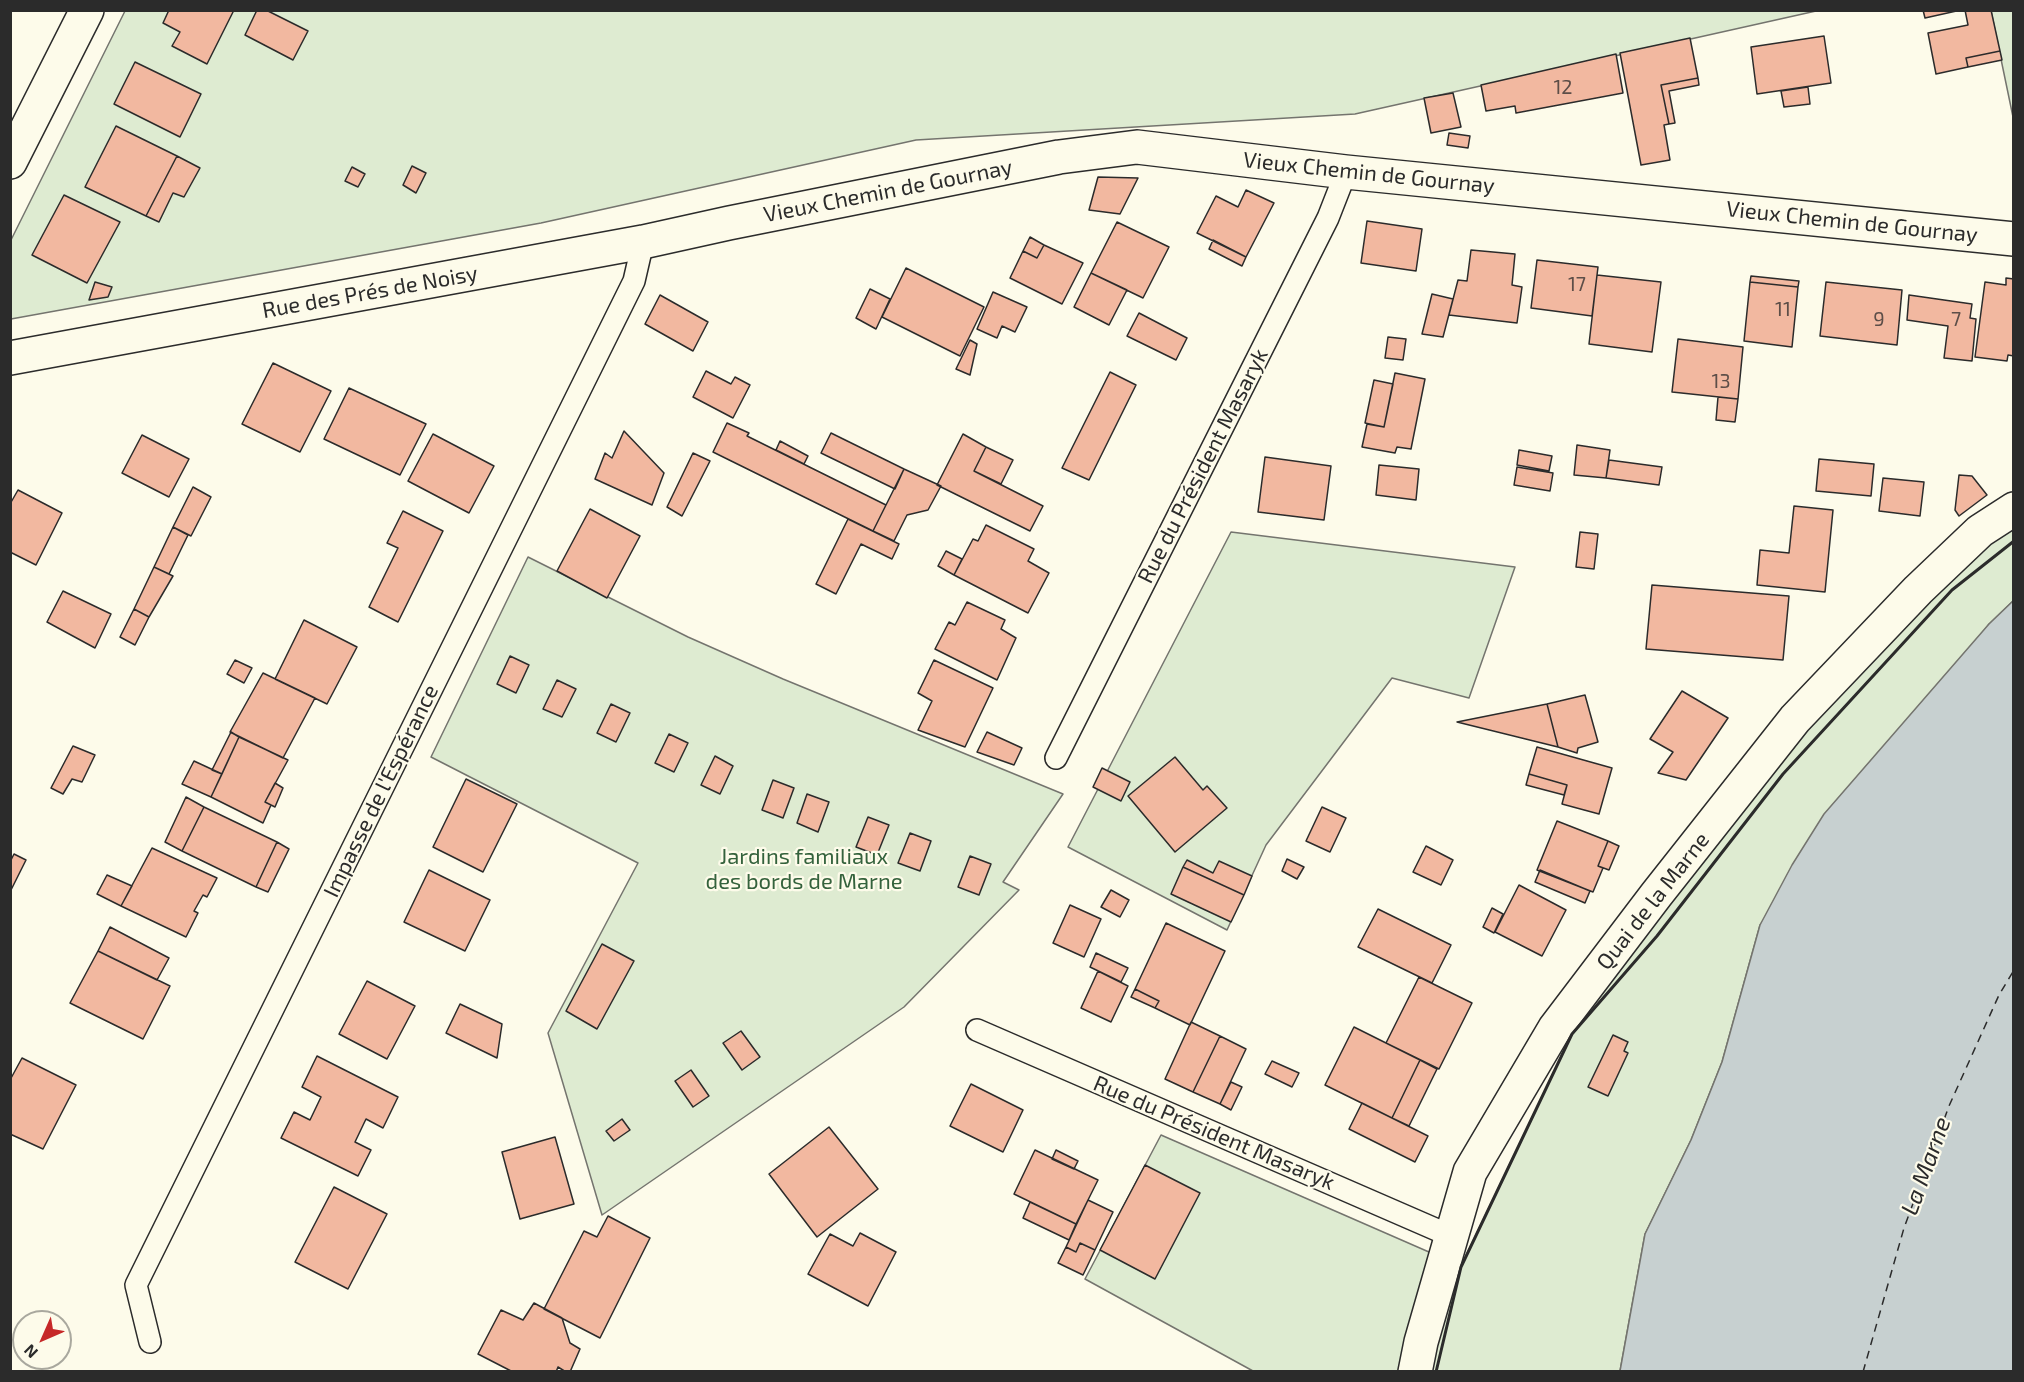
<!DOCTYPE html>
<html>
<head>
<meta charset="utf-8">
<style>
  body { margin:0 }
  #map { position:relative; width:2024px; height:1382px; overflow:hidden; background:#fdfbea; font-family:"Exo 2",sans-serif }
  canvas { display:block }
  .frame { position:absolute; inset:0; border:12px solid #2b2b2b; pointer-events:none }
  .north { position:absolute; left:12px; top:1310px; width:60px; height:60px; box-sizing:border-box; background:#fdfbea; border:2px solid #a9a89e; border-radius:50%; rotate:225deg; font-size:16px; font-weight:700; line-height:24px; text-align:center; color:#2b2b2b }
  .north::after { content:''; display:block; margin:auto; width:21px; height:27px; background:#c62828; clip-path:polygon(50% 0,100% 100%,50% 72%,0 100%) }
</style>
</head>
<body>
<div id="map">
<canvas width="2024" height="1382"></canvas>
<div class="frame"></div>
<div class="north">N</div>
</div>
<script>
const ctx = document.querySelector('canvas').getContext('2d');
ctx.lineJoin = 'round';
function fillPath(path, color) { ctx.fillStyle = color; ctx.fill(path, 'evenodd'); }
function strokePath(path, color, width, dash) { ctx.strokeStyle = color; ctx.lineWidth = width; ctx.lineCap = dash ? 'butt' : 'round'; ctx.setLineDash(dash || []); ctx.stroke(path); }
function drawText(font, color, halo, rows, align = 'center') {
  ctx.font = font + ' "Exo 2",sans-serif'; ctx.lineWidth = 4.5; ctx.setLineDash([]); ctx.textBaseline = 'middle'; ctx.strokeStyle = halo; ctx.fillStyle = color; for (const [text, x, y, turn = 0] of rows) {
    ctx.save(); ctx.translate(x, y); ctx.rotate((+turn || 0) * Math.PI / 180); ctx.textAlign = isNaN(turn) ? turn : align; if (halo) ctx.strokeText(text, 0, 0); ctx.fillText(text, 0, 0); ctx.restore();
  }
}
const green = new Path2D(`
  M 125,11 L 1816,11 L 1355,114 L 916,140 L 541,223 L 11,319 L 10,242 Z
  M 1991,11 L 2013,11 L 2013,117 Z
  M 2013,510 L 2013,601 L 1989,624 L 1760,925 L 1722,1062 L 1691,1140 L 1645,1234 L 1620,1371 L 1253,1371 L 1085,1279 L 1161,1135 L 1461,1266 L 1572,1034 L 1656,895 L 1795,719 Z
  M 1231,532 L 1515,567 L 1469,698 L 1392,678 L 1266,845 L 1227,930 L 1068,847 Z
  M 528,557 L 688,637 L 783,679 L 1063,794 L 1003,882 L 1019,890 L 904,1007 L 602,1215 L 548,1033 L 638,863 L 431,757 Z`);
fillPath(green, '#deebd1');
strokePath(green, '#74746e', 1.5);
const water = new Path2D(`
  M 2013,601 L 2013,1371 L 1620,1371 L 1645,1234 L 1691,1140 L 1722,1062 L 1760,925 L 1792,865 L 1824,814 L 1989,624 Z`);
fillPath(water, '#c7d0d0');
strokePath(water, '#74746e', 1.5);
strokePath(new Path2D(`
  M 1863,1372 L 1904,1228 L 1949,1106 L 1999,995 L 2014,970`), '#2b2b2b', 1.5, [8, 6]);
const building = new Path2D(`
  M 169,10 L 234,10 L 207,64 L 172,46 L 180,32 L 163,23 Z
  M 257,10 L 266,10 L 308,31 L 293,60 L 245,35 Z
  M 1923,10 L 1961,10 L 1925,18 Z
  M 1965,10 L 1991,10 L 2000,51 L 1966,58 L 1968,67 L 1936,74 L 1928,33 L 1968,25 Z
  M 1824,36 L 1831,83 L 1757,94 L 1751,47 Z
  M 1690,38 L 1698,78 L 1661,85 L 1669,124 L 1664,125 L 1670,160 L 1641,165 L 1620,53 Z
  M 2000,51 L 2002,60 L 1968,67 L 1966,58 Z
  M 1616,54 L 1623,93 L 1516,113 L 1515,106 L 1486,111 L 1481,85 Z
  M 135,62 L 201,94 L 180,137 L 114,104 Z
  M 1698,78 L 1699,85 L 1669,91 L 1675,123 L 1669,124 L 1661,85 Z
  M 1808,87 L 1810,104 L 1784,107 L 1781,91 Z
  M 1453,93 L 1461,127 L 1431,133 L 1424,98 Z
  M 116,126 L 177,156 L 146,216 L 85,187 Z
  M 1449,133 L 1470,136 L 1468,148 L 1447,145 Z
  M 177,156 L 200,168 L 184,197 L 173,193 L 159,222 L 146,216 Z
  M 412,166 L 426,173 L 416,193 L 403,185 Z
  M 352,167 L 365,174 L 358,187 L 345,181 Z
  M 1098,177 L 1138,178 L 1120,214 L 1089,210 Z
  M 1246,190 L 1274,203 L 1246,257 L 1197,233 L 1216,196 L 1238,207 Z
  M 64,195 L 120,222 L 87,283 L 32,255 Z
  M 1367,221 L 1422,229 L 1416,271 L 1361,263 Z
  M 1117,222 L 1169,247 L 1143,298 L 1091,273 Z
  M 1030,237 L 1044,245 L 1037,258 L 1023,251 Z
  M 1213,240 L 1246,257 L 1242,266 L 1209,249 Z
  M 1044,245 L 1083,263 L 1062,304 L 1010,278 L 1023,251 L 1037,258 Z
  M 1471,250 L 1515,254 L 1512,285 L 1522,287 L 1517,323 L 1449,315 L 1458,280 L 1467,281 Z
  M 1537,260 L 1598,267 L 1592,316 L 1531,308 Z
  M 906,268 L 984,307 L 960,356 L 882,317 Z
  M 1091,273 L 1127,290 L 1109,325 L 1074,307 Z
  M 1597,275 L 1661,282 L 1652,352 L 1589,344 Z
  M 1751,276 L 1799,281 L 1798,287 L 1750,282 Z
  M 2006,278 L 2014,279 L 2014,356 L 2008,355 L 2007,361 L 1975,357 L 1985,282 L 2006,285 Z
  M 95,282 L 112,287 L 108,297 L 89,300 Z
  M 1750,282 L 1798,287 L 1792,347 L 1744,341 Z
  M 1826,282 L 1902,290 L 1897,345 L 1820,336 Z
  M 870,289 L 890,299 L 876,329 L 856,318 Z
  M 993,292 L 1027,307 L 1015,332 L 1002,326 L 997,338 L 977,329 Z
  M 1432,294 L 1453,299 L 1443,337 L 1422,334 Z
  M 660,295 L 708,322 L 693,351 L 645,324 Z
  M 1909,295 L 1972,304 L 1970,318 L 1976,319 L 1972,361 L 1944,358 L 1948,326 L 1907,320 Z
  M 1139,313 L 1187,338 L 1176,360 L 1127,336 Z
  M 1388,337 L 1406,339 L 1403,360 L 1385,358 Z
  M 1678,339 L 1743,347 L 1738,399 L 1672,392 Z
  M 970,340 L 977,344 L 970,375 L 956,369 Z
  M 273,363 L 331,391 L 300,452 L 242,424 Z
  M 706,371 L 731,384 L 735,377 L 750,385 L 733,418 L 693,397 Z
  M 1110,372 L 1136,385 L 1089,480 L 1062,468 Z
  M 1395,373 L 1425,379 L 1411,449 L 1397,447 L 1395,453 L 1362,447 L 1367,424 L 1384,427 Z
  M 1374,380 L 1393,384 L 1384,427 L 1365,423 Z
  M 349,388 L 426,424 L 400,475 L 324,439 Z
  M 1718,397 L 1738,399 L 1735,422 L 1716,420 Z
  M 727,423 L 749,433 L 747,436 L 886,505 L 873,531 L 713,452 Z
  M 624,431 L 664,473 L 652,505 L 595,479 L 605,453 L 612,458 Z
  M 831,433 L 904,469 L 895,489 L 821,453 Z
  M 433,434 L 494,466 L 469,513 L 408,481 Z
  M 963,434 L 986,447 L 974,471 L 1043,506 L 1030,531 L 937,485 Z
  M 142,435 L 189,459 L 169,497 L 122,473 Z
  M 780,441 L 808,456 L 804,464 L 776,450 Z
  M 1577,445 L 1610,450 L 1606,478 L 1574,475 Z
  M 986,447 L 1013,460 L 1001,484 L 974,471 Z
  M 1519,450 L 1552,456 L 1549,471 L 1517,465 Z
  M 693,453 L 710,461 L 682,516 L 667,507 Z
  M 1265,457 L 1331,466 L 1324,520 L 1258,512 Z
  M 1819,459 L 1874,464 L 1871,496 L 1816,491 Z
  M 1609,460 L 1662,467 L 1659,485 L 1606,478 Z
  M 1379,465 L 1419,469 L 1416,500 L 1376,495 Z
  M 1517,467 L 1553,473 L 1550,491 L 1514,485 Z
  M 904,469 L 941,486 L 928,510 L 907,515 L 894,541 L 873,531 Z
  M 1959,475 L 1972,476 L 1987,495 L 1959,516 L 1955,510 Z
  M 1883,478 L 1924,482 L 1920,516 L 1879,511 Z
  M 193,487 L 211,497 L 191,536 L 173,527 Z
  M 18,490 L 62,513 L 36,565 L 10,552 L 10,504 Z
  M 1794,506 L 1833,510 L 1825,592 L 1757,585 L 1760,550 L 1789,553 Z
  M 590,509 L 640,536 L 607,598 L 557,571 Z
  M 403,511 L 443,531 L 398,622 L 369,607 L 398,548 L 387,543 Z
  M 848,519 L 899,544 L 892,559 L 861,544 L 836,594 L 816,584 Z
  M 986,525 L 1034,549 L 1028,561 L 1049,573 L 1028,613 L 954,575 L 973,539 L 978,541 Z
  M 173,527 L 188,535 L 169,574 L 154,567 Z
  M 1580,532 L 1598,534 L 1594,569 L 1576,567 Z
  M 946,551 L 962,559 L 954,575 L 938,566 Z
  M 154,567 L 173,576 L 149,617 L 134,609 Z
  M 1652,585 L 1789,596 L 1783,660 L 1646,649 Z
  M 63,591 L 111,614 L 95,648 L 47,622 Z
  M 967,602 L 1005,620 L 1001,629 L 1016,638 L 997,680 L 935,649 L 949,622 L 955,625 Z
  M 134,609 L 149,617 L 135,645 L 120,637 Z
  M 304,620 L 357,647 L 327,704 L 275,679 Z
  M 510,656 L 529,665 L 516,693 L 497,684 Z
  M 235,660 L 252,668 L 244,683 L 227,674 Z
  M 934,660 L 993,688 L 965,747 L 918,730 L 932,701 L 918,693 Z
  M 263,673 L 315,698 L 283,758 L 230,732 Z
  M 557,680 L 576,689 L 562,717 L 543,709 Z
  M 1682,691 L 1728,718 L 1686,780 L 1658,773 L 1673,752 L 1650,739 Z
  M 1585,695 L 1598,742 L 1578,748 L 1577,753 L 1558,747 L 1547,704 Z
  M 611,704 L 630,713 L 616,742 L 597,733 Z
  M 1547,704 L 1558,747 L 1457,722 Z
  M 231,732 L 239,737 L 222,774 L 212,770 Z
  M 987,732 L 1022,748 L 1014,765 L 977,752 Z
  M 669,734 L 688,743 L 674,772 L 655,763 Z
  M 239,737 L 288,760 L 265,802 L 271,805 L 263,823 L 211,797 Z
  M 73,746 L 95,755 L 82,782 L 72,779 L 63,794 L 51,788 Z
  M 1537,747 L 1612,768 L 1599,814 L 1562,804 L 1567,785 L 1529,774 Z
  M 715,756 L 733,766 L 720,794 L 701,785 Z
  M 1175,757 L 1203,790 L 1207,786 L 1227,808 L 1175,852 L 1128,796 Z
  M 194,761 L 222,774 L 211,797 L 182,784 Z
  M 1102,768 L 1130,782 L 1121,801 L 1093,787 Z
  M 1529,774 L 1567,785 L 1564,795 L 1526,785 Z
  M 466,779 L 517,804 L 483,872 L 433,847 Z
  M 773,780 L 794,788 L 783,818 L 762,810 Z
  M 275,783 L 283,788 L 275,807 L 265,802 Z
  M 807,794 L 829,802 L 818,832 L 797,823 Z
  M 186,797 L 204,807 L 182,851 L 165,842 Z
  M 204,807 L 277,842 L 256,887 L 182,851 Z
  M 1322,807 L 1346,818 L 1330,852 L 1306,841 Z
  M 868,817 L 889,825 L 877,855 L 856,847 Z
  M 1557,821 L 1608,841 L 1598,866 L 1603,868 L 1593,892 L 1537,870 Z
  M 910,833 L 931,841 L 920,871 L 898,863 Z
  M 1608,841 L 1619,846 L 1609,870 L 1598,866 Z
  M 277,842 L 289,849 L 268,892 L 256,887 Z
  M 1426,846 L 1453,860 L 1441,885 L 1413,872 Z
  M 152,848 L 217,878 L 207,897 L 203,895 L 194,911 L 198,913 L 186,937 L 121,906 Z
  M 14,854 L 26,860 L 10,892 L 10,862 Z
  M 970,856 L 991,864 L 979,895 L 958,887 Z
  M 1287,859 L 1304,867 L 1297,879 L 1282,871 Z
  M 1187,860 L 1213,873 L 1219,861 L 1252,876 L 1244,895 L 1183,867 Z
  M 1183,867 L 1244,895 L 1231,922 L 1171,894 Z
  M 429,870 L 490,900 L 465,951 L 404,922 Z
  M 1540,870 L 1590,891 L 1585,903 L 1535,882 Z
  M 107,875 L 132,886 L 121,906 L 97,894 Z
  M 1519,885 L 1566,910 L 1542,956 L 1495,932 Z
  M 1111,890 L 1129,900 L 1120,917 L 1101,907 Z
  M 1070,905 L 1101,919 L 1084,957 L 1053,943 Z
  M 1492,908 L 1503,914 L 1494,933 L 1483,927 Z
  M 1378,909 L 1451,945 L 1432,983 L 1358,947 Z
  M 1166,923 L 1225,951 L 1190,1025 L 1155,1008 L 1159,1001 L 1135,989 Z
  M 110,927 L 169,958 L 157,980 L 98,951 Z
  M 602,944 L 634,961 L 597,1029 L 566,1011 Z
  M 98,951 L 170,986 L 143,1039 L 70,1003 Z
  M 1096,953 L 1128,968 L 1121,982 L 1090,967 Z
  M 1098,971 L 1128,986 L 1111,1022 L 1081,1008 Z
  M 1419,977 L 1472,1003 L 1439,1069 L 1386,1043 Z
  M 367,981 L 415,1006 L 387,1059 L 339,1034 Z
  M 1135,989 L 1159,1001 L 1155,1008 L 1131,997 Z
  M 460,1004 L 502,1024 L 497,1058 L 446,1033 Z
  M 1191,1022 L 1220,1036 L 1193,1092 L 1165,1079 Z
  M 1354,1027 L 1420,1060 L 1392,1118 L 1325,1085 Z
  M 741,1031 L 760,1057 L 742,1070 L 723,1043 Z
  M 1613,1035 L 1628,1042 L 1624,1051 L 1628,1053 L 1608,1096 L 1588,1087 Z
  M 1220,1036 L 1246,1049 L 1220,1104 L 1193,1092 Z
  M 317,1056 L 398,1097 L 383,1128 L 366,1119 L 355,1142 L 371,1150 L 358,1176 L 281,1138 L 294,1112 L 310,1120 L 321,1097 L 302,1087 Z
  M 22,1058 L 76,1085 L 43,1149 L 10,1134 L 10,1080 Z
  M 1420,1060 L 1437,1069 L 1409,1126 L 1392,1118 Z
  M 1272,1061 L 1299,1073 L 1292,1087 L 1265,1074 Z
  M 691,1070 L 709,1096 L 693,1107 L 675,1081 Z
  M 1231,1082 L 1242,1087 L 1231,1110 L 1220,1104 Z
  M 971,1084 L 1023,1110 L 1003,1152 L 950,1126 Z
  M 1362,1103 L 1428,1136 L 1415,1162 L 1349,1129 Z
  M 622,1119 L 630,1130 L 614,1141 L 606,1131 Z
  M 829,1127 L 878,1189 L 817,1237 L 769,1174 Z
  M 555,1137 L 574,1204 L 520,1219 L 502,1152 Z
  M 1035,1150 L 1098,1180 L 1076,1224 L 1014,1194 Z
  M 1056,1150 L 1078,1161 L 1074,1169 L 1052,1159 Z
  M 1145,1165 L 1200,1193 L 1155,1279 L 1100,1250 Z
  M 334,1187 L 387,1214 L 348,1289 L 295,1262 Z
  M 1088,1200 L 1113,1212 L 1095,1250 L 1080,1243 L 1076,1252 L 1066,1247 Z
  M 1030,1202 L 1076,1224 L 1069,1240 L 1023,1218 Z
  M 608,1216 L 650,1238 L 600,1338 L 544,1309 L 584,1231 L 597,1237 Z
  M 860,1233 L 896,1252 L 868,1306 L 808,1274 L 830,1234 L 853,1246 Z
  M 1080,1243 L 1095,1250 L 1083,1275 L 1058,1263 L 1066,1247 L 1076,1252 Z
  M 534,1303 L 562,1318 L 570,1343 L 580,1349 L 570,1372 L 566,1372 L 558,1367 L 556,1372 L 513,1372 L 478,1354 L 501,1310 L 523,1320 Z`);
fillPath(building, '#f2b8a0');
strokePath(building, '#2b2b2b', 1.5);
const service = new Path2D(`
  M 1056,758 L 1328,218 L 1346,172
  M 977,1030 L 1451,1236
  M 150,1342 L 136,1285 L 634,281 L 643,242`);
const minor = new Path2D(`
  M 10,162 L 87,10
  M 10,358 L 643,242 L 729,223 L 1059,157 L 1137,147 L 1346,172 L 2014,239
  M 1415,1372 L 1421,1342 L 1470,1172 L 1555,1028 L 1656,895 L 1795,719 L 1918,590 L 1980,531 L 2014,509`);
strokePath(service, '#2b2b2b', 24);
strokePath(minor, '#2b2b2b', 36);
strokePath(service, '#fdfbea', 21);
strokePath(minor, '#fdfbea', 33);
strokePath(new Path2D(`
  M 1436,1372 L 1461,1267 L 1572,1034 L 1657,936 L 1783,774 L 1952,590 L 2014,541`), '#2b2b2b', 3);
drawText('20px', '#5d4e48', null, [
  ["12",1563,87],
  ["17",1577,284],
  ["11",1783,309],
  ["9",1879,319],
  ["7",1956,319],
  ["13",1721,381]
]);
drawText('22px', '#2b2b2b', '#fdfbea', [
  ["Vieux Chemin de Gournay",1369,173,6],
  ["Vieux Chemin de Gournay",888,191,-11],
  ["Vieux Chemin de Gournay",1852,222,6],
  ["Rue des Prés de Noisy",370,292,-10],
  ["Rue du Président Masaryk",1203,466,-63],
  ["Impasse de l'Espérance",381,791,-64],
  ["Quai de la Marne",1653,901,-52],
  ["Rue du Président Masaryk",1214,1133,23]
]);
drawText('22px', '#34623c', '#fdfbea', [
  ["Jardins familiaux",804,857],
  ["des bords de Marne",804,882]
]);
drawText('italic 24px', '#2b2b2b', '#fdfbea', [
  ["La Marne",1926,1166,-70]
]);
</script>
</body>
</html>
